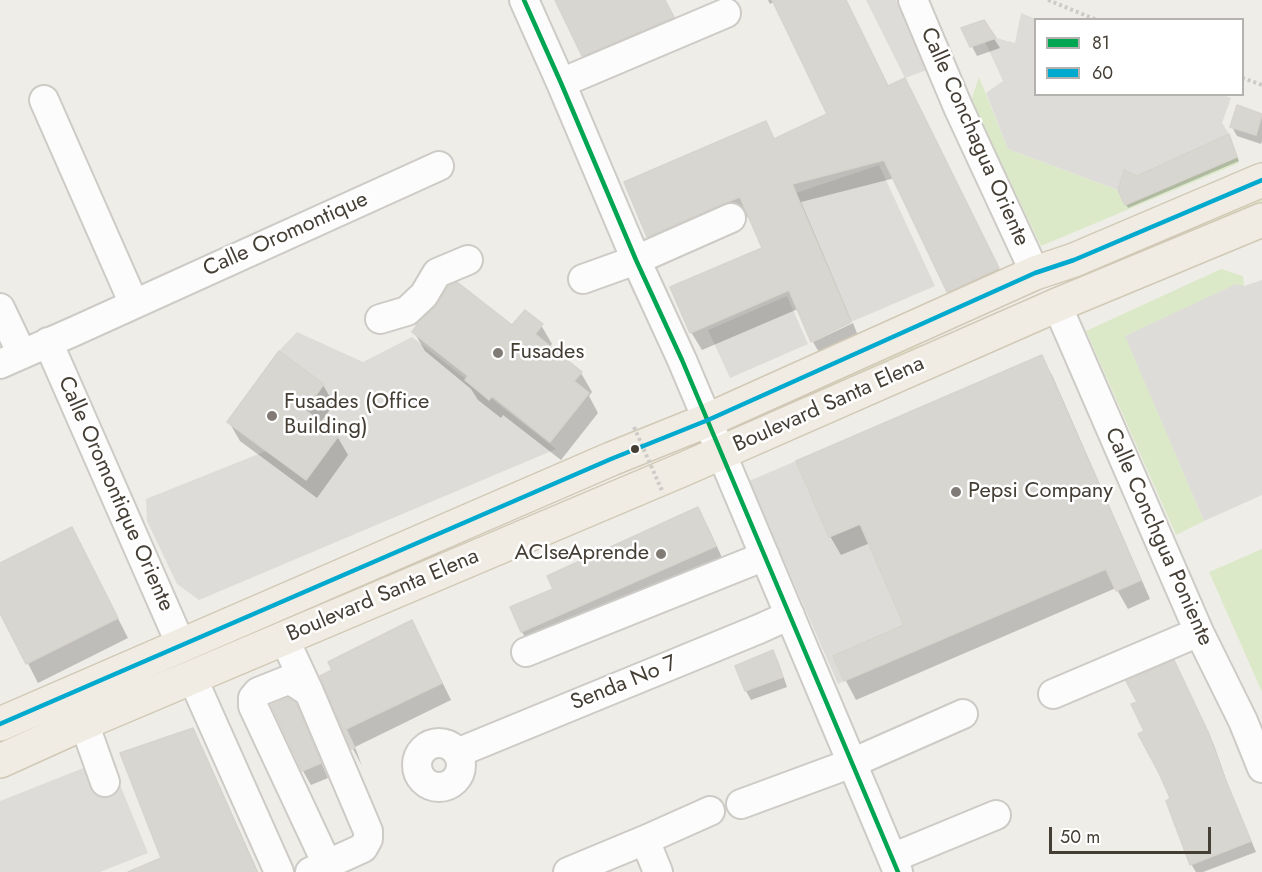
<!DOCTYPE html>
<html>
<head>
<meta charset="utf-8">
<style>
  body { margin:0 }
  #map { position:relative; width:1262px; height:872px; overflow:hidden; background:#efede8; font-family:Jost,sans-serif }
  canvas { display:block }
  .legend { position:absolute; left:1034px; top:18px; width:210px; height:78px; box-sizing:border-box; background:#fff; border:2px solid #b4b2ae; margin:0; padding:8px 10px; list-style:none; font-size:18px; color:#443e35 }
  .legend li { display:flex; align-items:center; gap:12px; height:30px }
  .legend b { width:30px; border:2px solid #b4b2ae }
  .scale { position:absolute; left:1049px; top:827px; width:162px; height:27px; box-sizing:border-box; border:3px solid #443e35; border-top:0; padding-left:8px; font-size:18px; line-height:21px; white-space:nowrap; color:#443e35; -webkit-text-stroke:4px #fff; paint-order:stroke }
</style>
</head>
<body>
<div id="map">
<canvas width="1262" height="872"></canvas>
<ul class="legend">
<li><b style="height:8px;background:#00a651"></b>81</li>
<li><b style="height:8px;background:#00a9ce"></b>60</li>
</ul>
<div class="scale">50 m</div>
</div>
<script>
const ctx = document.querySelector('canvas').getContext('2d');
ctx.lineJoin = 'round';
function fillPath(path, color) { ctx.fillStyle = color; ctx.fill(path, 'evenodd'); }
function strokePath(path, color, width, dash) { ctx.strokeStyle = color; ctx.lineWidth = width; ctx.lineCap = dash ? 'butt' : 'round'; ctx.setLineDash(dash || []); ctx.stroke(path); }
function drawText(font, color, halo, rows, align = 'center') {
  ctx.font = font + ' Jost,sans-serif'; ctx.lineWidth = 5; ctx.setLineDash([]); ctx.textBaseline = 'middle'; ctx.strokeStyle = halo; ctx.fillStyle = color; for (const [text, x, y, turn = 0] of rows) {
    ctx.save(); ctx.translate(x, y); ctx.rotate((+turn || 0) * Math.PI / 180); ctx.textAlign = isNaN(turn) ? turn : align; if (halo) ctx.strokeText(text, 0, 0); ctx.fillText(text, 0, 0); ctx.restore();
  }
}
fillPath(new Path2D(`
  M 979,77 L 1008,149 L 1118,190 L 1125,205 L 1237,157 L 1239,163 L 1041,246 L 971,101 Z
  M 1262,198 L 1262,205 L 1086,280 L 1084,275 Z
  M 1221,269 L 1243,276 L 1244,286 L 1126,336 L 1204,521 L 1176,535 L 1086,331 Z
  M 928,339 L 905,356 L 744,426 L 741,419 Z
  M 1262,549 L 1262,692 L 1209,572 Z`), '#dce9c9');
fillPath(new Path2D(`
  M 866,0 L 896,0 L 927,70 L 905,78 Z
  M 1021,13 L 1036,19 L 1036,94 L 1223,95 L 1231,98 L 1222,123 L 1229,134 L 1137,176 L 1124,170 L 1118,190 L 1008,149 L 986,93 L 1003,81 L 985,42 L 996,38 L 1015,43 Z
  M 879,165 L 935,286 L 851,322 L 796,193 Z
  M 1262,280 L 1262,495 L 1204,521 L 1125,336 L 1236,284 L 1244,286 Z
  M 787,296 L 808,344 L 730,378 L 708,330 Z
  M 297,332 L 363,362 L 412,337 L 556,449 L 199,600 L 177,584 L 147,521 L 146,499 L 266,451 L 306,480 L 338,435 L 305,410 L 324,384 L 279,351 Z
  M 796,461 L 829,537 L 860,524 L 904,625 L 833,656 L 844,681 L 838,684 L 749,481 Z
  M 109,758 L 148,853 L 100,872 L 0,872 L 0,801 Z`), '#dedcd8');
fillPath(new Path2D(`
  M 557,0 L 664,0 L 681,32 L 591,70 L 583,56 Z
  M 768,0 L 846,0 L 889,87 L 905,80 L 915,98 L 1008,287 L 959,309 L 948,291 L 895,178 L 801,202 L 851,320 L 812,339 L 798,309 L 702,350 L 691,332 L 764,248 L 750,216 L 735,221 L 659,254 L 649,236 L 626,183 L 766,123 L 775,140 L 829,115 L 774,2 L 770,4 Z
  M 983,22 L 1000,48 L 977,56 L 963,29 Z
  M 1238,107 L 1262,115 L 1262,141 L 1261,144 L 1237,136 L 1232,127 Z
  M 1231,140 L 1239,161 L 1128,208 L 1126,204 L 1137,177 Z
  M 853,323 L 860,341 L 823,359 L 813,342 Z
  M 541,325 L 552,344 L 549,348 L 581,373 L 592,392 L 589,396 L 598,413 L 561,460 L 503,415 L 501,418 L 478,400 L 471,389 L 425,351 L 414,332 Z
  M 279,353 L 323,385 L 334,404 L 320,423 L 337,436 L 348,455 L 317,498 L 240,441 L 229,422 Z
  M 1041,357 L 1052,375 L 1150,599 L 1128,609 L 1116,588 L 856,700 L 846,681 L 835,656 L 906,626 L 870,543 L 841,555 L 830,536 Z
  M 698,509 L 708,527 L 725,564 L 532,649 L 522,632 L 555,589 Z
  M 82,548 L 128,638 L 38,683 L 0,609 L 0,564 Z
  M 421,639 L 451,700 L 355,747 L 362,766 L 353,749 L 322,676 Z
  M 773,652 L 778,661 L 787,687 L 751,700 L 746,691 L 737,667 Z
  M 1179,672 L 1214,745 L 1229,788 L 1256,852 L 1203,872 L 1196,872 L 1191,864 L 1172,799 L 1146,732 L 1139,702 Z
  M 295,704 L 303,719 L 328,778 L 311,785 L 303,771 L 273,706 Z
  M 192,730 L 203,749 L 258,872 L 132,872 L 163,859 Z`), '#0003');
const building = new Path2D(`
  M 555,0 L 665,0 L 674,17 L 582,56 Z
  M 772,0 L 846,0 L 888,86 L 905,78 L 999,268 L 947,292 L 884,160 L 792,184 L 851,322 L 811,342 L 789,290 L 690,333 L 670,287 L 762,248 L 740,197 L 724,203 L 647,237 L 624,182 L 766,121 L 774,139 L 827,114 Z
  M 984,20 L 996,38 L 970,47 L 961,28 Z
  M 1237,105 L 1262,114 L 1256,135 L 1230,127 Z
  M 1229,134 L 1237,157 L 1125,205 L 1118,190 L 1124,170 L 1137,176 Z
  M 457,282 L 512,325 L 525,310 L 543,324 L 535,334 L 582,372 L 574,381 L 589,393 L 550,442 L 492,396 L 489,400 L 465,380 L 468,376 L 412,332 L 417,325 L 416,324 L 438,304 L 448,286 Z
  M 279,351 L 324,384 L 305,410 L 339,435 L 306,480 L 227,422 Z
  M 1042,355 L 1141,580 L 1116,591 L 1106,569 L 844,681 L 833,656 L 904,625 L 860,524 L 829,537 L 796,461 Z
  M 698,507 L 716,546 L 521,632 L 510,607 L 553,589 L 547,576 Z
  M 72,527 L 118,618 L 26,664 L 0,613 L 0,563 Z
  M 412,620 L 442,683 L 346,729 L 355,748 L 351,749 L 320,676 L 332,670 L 328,662 Z
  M 773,650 L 783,677 L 745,691 L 735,666 Z
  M 1174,660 L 1209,734 L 1224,776 L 1251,841 L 1190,865 L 1166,801 L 1170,798 L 1159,773 L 1138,734 L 1144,731 L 1131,704 L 1137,702 L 1126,681 Z
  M 288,698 L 296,703 L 321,763 L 302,771 L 271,705 Z
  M 193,728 L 257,872 L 128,872 L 161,858 L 120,753 Z`);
fillPath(building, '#d8d6d1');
strokePath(building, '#d7d4ce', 1.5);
const minor = new Path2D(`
  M 524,0 L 561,83 L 636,260 L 682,360 L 898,872
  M 913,0 L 958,107 L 1035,273
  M 561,83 L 726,13
  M 44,100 L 134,304
  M 583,279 L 636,260 L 731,218
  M 1057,305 L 1199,632 L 1243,721 L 1262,768
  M 0,308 L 22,354
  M 380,319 L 407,311 L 424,295 L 437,273 L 468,260
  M 48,342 L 181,645
  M 0,364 L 75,331 L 439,166
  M 284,638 L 309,692 L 368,831 L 368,839 L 363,848 L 310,872
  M 526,652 L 765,556
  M 192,677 L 279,872
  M 309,692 L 297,684 L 288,680 L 258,692 L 253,698 L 253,706 L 327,864
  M 1053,694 L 1199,632
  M 84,723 L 105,782
  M417 765a22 22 0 1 1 44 0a22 22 0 1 1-44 0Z
  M 457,753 L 759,629 L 790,615
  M 741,804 L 852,763 L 963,714
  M 645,840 L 658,872
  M 892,858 L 996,815
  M 568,872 L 645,840 L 710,811`);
const major = new Path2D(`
  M 0,724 L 611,459 L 708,420 L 1035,273 L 1074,260 L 1262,180
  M 0,761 L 84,723 L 684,469 L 1057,305 L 1262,220`);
strokePath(minor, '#cdcbc6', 32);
strokePath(major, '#d1c9b6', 36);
strokePath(new Path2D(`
  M 1048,0 L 1097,20
  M 1242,78 L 1262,85`), '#cdcbc7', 4, [3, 3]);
strokePath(minor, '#fdfcfc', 28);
strokePath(major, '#f0ece3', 33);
strokePath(new Path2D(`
  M 634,427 L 663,493`), '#cdcbc7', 4, [3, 3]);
strokePath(new Path2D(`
  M 524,0 L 561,83 L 636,260 L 682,360 L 898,872`), '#00a651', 4.5);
strokePath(new Path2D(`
  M 0,724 L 611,459 L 708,420 L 1035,273 L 1074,260 L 1262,180`), '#00a9ce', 4.5);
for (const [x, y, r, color] of [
  [498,353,6,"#807b74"],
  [272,416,6,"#807b74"],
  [635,449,5,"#443e35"],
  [956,492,6,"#807b74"],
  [661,554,6,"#807b74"]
]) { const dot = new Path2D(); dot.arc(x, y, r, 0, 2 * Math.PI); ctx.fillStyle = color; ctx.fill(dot); strokePath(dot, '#fff', 2); }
drawText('22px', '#443e35', '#fff', [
  ["Calle Conchagua Oriente",974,137,66],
  ["Calle Oromontique",286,235,-24],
  ["Boulevard Santa Elena",829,405,-24],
  ["Calle Oromontique Oriente",115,494,66],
  ["Calle Conchgua Poniente",1158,537,66],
  ["Boulevard Santa Elena",383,596,-23],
  ["Senda No 7",624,684,-22]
]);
drawText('22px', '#443e35', '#fff', [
  ["Fusades",510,353],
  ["Fusades (Office",284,403],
  ["Building)",284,428],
  ["Pepsi Company",968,492],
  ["ACIseAprende",649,554,"right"]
], 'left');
</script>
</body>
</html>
